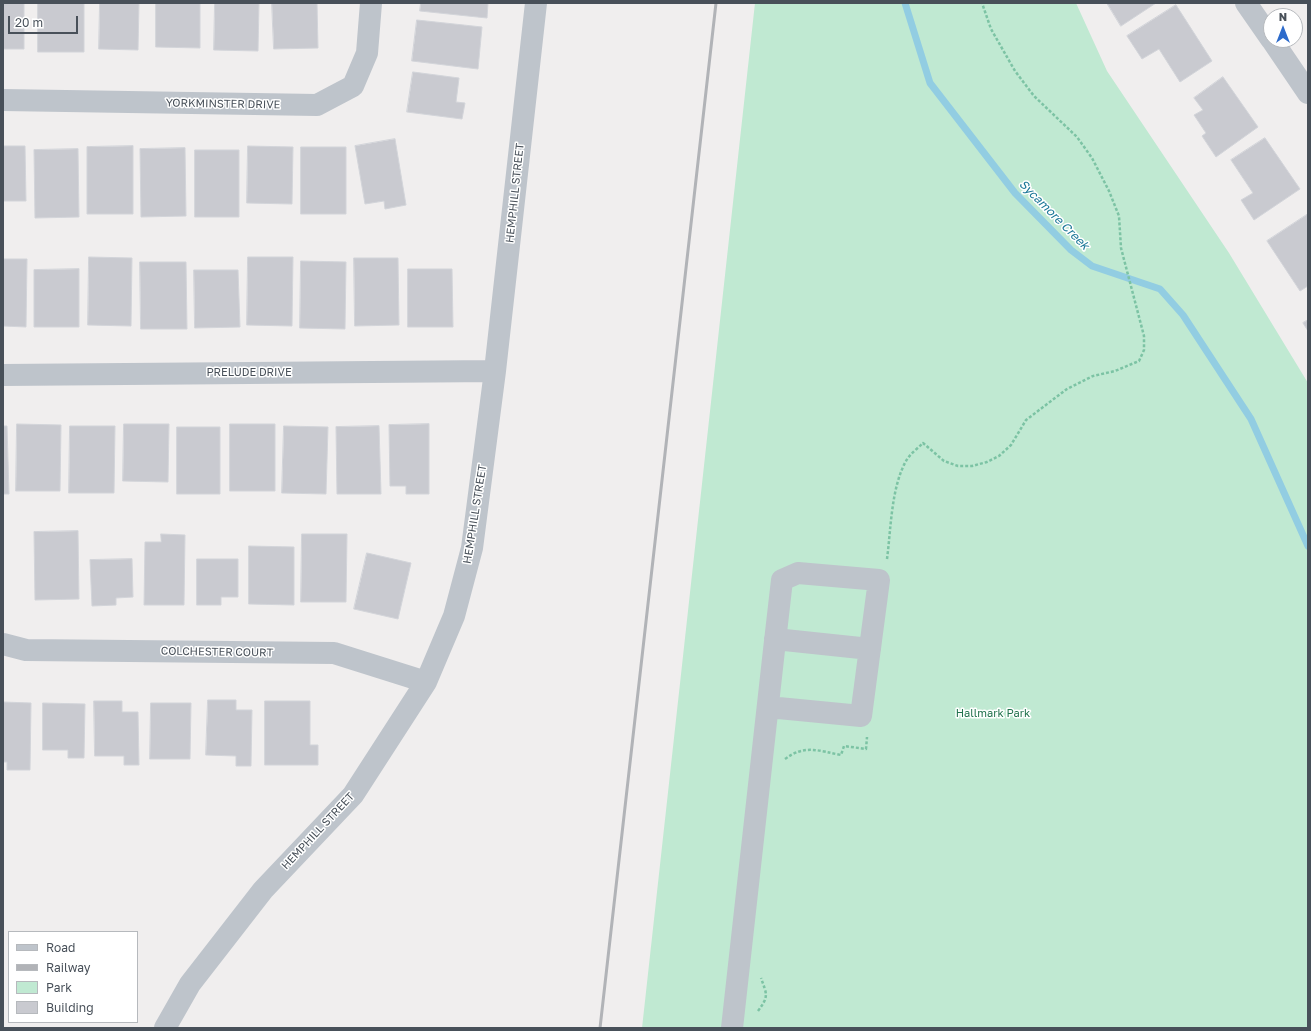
<!DOCTYPE html>
<html>
<head>
<meta charset="utf-8">
<style>
  body { margin:0 }
  #map { position:relative; width:1311px; height:1031px; overflow:hidden; background:#f0eeee; font-family:"Golos Text",sans-serif }
  canvas { display:block }
  .frame { position:absolute; inset:0; border:4px solid #485059; pointer-events:none }
  .legend { position:absolute; left:8px; top:931px; width:130px; height:92px; box-sizing:border-box; background:#fff; border:1px solid #b6b9bd; margin:0; padding:5px 7px; list-style:none; font-size:12px; color:#485059 }
  .legend li { display:flex; align-items:center; gap:8px; height:20px }
  .legend b { width:20px; border:1px solid #b6b9bd }
  .north { position:absolute; left:1263px; top:8px; width:40px; height:40px; box-sizing:border-box; background:#fff; border:1px solid #b6b9bd; border-radius:50%; rotate:0deg; font-size:11px; font-weight:700; line-height:16px; text-align:center; color:#485059 }
  .north::after { content:''; display:block; margin:auto; width:14px; height:18px; background:#2d6bcb; clip-path:polygon(50% 0,100% 100%,50% 72%,0 100%) }
  .scale { position:absolute; left:8px; top:16px; width:70px; height:18px; box-sizing:border-box; border:2px solid #485059; border-top:0; padding-left:5px; font-size:12px; line-height:14px; white-space:nowrap; color:#485059; -webkit-text-stroke:3px #fff; paint-order:stroke }
</style>
</head>
<body>
<div id="map">
<canvas width="1311" height="1031"></canvas>
<div class="frame"></div>
<ul class="legend">
<li><b style="height:5px;background:#bec4cb"></b>Road</li>
<li><b style="height:5px;background:#b1b3b7"></b>Railway</li>
<li><b style="height:11px;background:#c0e9d2"></b>Park</li>
<li><b style="height:11px;background:#c9cad0"></b>Building</li>
</ul>
<div class="north">N</div>
<div class="scale">20 m</div>
</div>
<script>
const ctx = document.querySelector('canvas').getContext('2d');
ctx.lineJoin = 'round';
function fillPath(path, color) { ctx.fillStyle = color; ctx.fill(path, 'evenodd'); }
function strokePath(path, color, width, dash) { ctx.strokeStyle = color; ctx.lineWidth = width; ctx.lineCap = dash ? 'butt' : 'round'; ctx.setLineDash(dash || []); ctx.stroke(path); }
function drawText(font, color, halo, rows, align = 'center') {
  ctx.font = font + ' "Golos Text",sans-serif'; ctx.lineWidth = 3; ctx.setLineDash([]); ctx.textBaseline = 'middle'; ctx.strokeStyle = halo; ctx.fillStyle = color; for (const [text, x, y, turn = 0] of rows) {
    ctx.save(); ctx.translate(x, y); ctx.rotate((+turn || 0) * Math.PI / 180); ctx.textAlign = isNaN(turn) ? turn : align; if (halo) ctx.strokeText(text, 0, 0); ctx.fillText(text, 0, 0); ctx.restore();
  }
}
fillPath(new Path2D(`
  M 755,3 L 1076,3 L 1107,71 L 1229,253 L 1308,383 L 1308,1028 L 642,1028 Z`), '#c0e9d2');
strokePath(new Path2D(`
  M 905,3 L 930,83 L 1015,193 L 1071,250 L 1092,266 L 1160,289 L 1183,315 L 1251,419 L 1308,546`), '#92cde2', 7);
const building = new Path2D(`
  M 3,3 L 24,3 L 24,49 L 3,49 Z
  M 38,3 L 84,3 L 84,52 L 38,52 Z
  M 100,3 L 139,3 L 138,50 L 99,49 Z
  M 156,3 L 200,3 L 200,48 L 156,47 Z
  M 215,3 L 259,3 L 258,51 L 214,50 Z
  M 272,3 L 317,3 L 318,48 L 274,49 Z
  M 421,3 L 488,3 L 487,18 L 420,11 Z
  M 1107,3 L 1156,3 L 1121,26 Z
  M 1176,5 L 1212,61 L 1180,82 L 1159,49 L 1142,59 L 1127,36 Z
  M 417,20 L 482,27 L 478,69 L 412,61 Z
  M 413,72 L 459,78 L 456,102 L 465,103 L 462,119 L 407,112 Z
  M 1223,77 L 1258,127 L 1216,157 L 1202,136 L 1206,133 L 1194,115 L 1203,110 L 1194,98 Z
  M 1265,138 L 1300,189 L 1254,220 L 1241,200 L 1253,193 L 1231,160 Z
  M 395,139 L 406,205 L 385,209 L 384,201 L 365,204 L 355,146 Z
  M 3,146 L 25,146 L 26,201 L 3,201 Z
  M 133,146 L 133,214 L 87,214 L 87,147 Z
  M 248,146 L 293,147 L 292,204 L 247,203 Z
  M 301,147 L 346,147 L 346,214 L 301,214 Z
  M 185,148 L 186,216 L 141,217 L 140,149 Z
  M 78,149 L 79,217 L 35,218 L 34,150 Z
  M 195,150 L 239,150 L 239,217 L 195,217 Z
  M 1308,214 L 1308,286 L 1300,291 L 1267,241 Z
  M 89,257 L 132,258 L 131,326 L 88,325 Z
  M 248,257 L 293,257 L 292,326 L 247,325 Z
  M 354,258 L 398,258 L 399,325 L 355,326 Z
  M 3,259 L 27,259 L 26,327 L 3,326 Z
  M 301,261 L 346,262 L 345,329 L 300,328 Z
  M 140,262 L 186,262 L 187,329 L 141,329 Z
  M 79,269 L 79,327 L 34,327 L 34,270 Z
  M 408,269 L 452,269 L 453,327 L 408,327 Z
  M 194,270 L 238,270 L 240,327 L 195,328 Z
  M 1308,320 L 1308,331 L 1303,323 Z
  M 17,424 L 61,425 L 60,491 L 16,491 Z
  M 124,424 L 169,424 L 168,482 L 123,481 Z
  M 230,424 L 275,424 L 275,491 L 230,491 Z
  M 429,424 L 429,494 L 406,494 L 406,486 L 390,486 L 389,425 Z
  M 3,426 L 7,426 L 9,494 L 3,494 Z
  M 70,426 L 115,426 L 114,493 L 69,493 Z
  M 284,426 L 328,427 L 326,494 L 282,493 Z
  M 379,426 L 381,494 L 337,494 L 336,427 Z
  M 177,427 L 220,427 L 220,494 L 177,494 Z
  M 78,531 L 79,599 L 35,600 L 34,532 Z
  M 161,534 L 185,535 L 184,605 L 144,605 L 145,542 L 161,542 Z
  M 302,534 L 347,534 L 346,602 L 301,602 Z
  M 249,546 L 294,547 L 294,605 L 249,604 Z
  M 367,553 L 411,563 L 398,619 L 354,609 Z
  M 132,559 L 133,597 L 116,598 L 116,605 L 92,606 L 90,560 Z
  M 197,559 L 238,559 L 238,597 L 221,597 L 221,605 L 197,605 Z
  M 208,700 L 236,700 L 236,710 L 252,710 L 251,766 L 236,766 L 236,756 L 206,755 Z
  M 94,701 L 122,701 L 122,712 L 138,712 L 139,765 L 124,765 L 124,756 L 95,756 Z
  M 265,701 L 310,701 L 310,745 L 318,745 L 318,765 L 265,765 Z
  M 3,702 L 31,703 L 30,770 L 7,770 L 7,762 L 3,762 Z
  M 43,703 L 85,704 L 84,758 L 68,758 L 68,750 L 43,750 Z
  M 151,703 L 191,703 L 190,759 L 150,759 Z`);
fillPath(building, '#c9cad0');
strokePath(building, '#d2d4d9', 1);
strokePath(new Path2D(`
  M 887,559 C 891,529 891,488 906,461 C 910,454 918,448 923,443 L 944,461 L 958,466 L 972,466 L 987,462 L 999,456 L 1011,445 L 1026,420 L 1067,389 L 1093,376 L 1115,371 L 1139,361 L 1144,350 L 1144,336 L 1121,248 L 1119,216 L 1109,191 L 1092,158 L 1077,137 L 1034,96 L 1015,71 L 991,29 L 982,3
  M 785,759 C 805,744 819,751 841,755 L 844,746 L 866,749 L 867,737
  M 758,1011 C 769,996 767,995 761,978`), '#7cc3a4', 2.5, [3, 2]);
strokePath(new Path2D(`
  M 1246,3 L 1271,39
  M 1272,40 L 1308,93
  M 3,100 L 317,105 L 353,86 L 367,53 L 371,3
  M 3,375 L 495,371
  M 775,639 L 870,649
  M 3,644 L 26,650 L 334,653 L 426,682
  M 165,1028 L 190,984 L 263,890 L 353,795 L 426,682 L 454,616 L 472,548 L 495,371 L 536,3
  M 732,1028 L 774,650 L 782,580 L 798,573 L 879,580 L 861,716 L 768,707`), '#bec4cb', 22);
strokePath(new Path2D(`
  M 600,1028 L 716,3`), '#b1b3b7', 3);
drawText('11px', '#485059', '#fff', [
  ["YORKMINSTER DRIVE",223,104,1],
  ["HEMPHILL STREET",515,193,-84],
  ["PRELUDE DRIVE",249,373],
  ["HEMPHILL STREET",475,514,-81],
  ["COLCHESTER COURT",217,652,1],
  ["HEMPHILL STREET",318,831,-47]
]);
drawText('11px', '#21724d', '#fff', [
  ["Hallmark Park",993,714]
]);
drawText('italic 12px', '#1c7898', '#fff', [
  ["Sycamore Creek",1054,215,45]
]);
</script>
</body>
</html>
